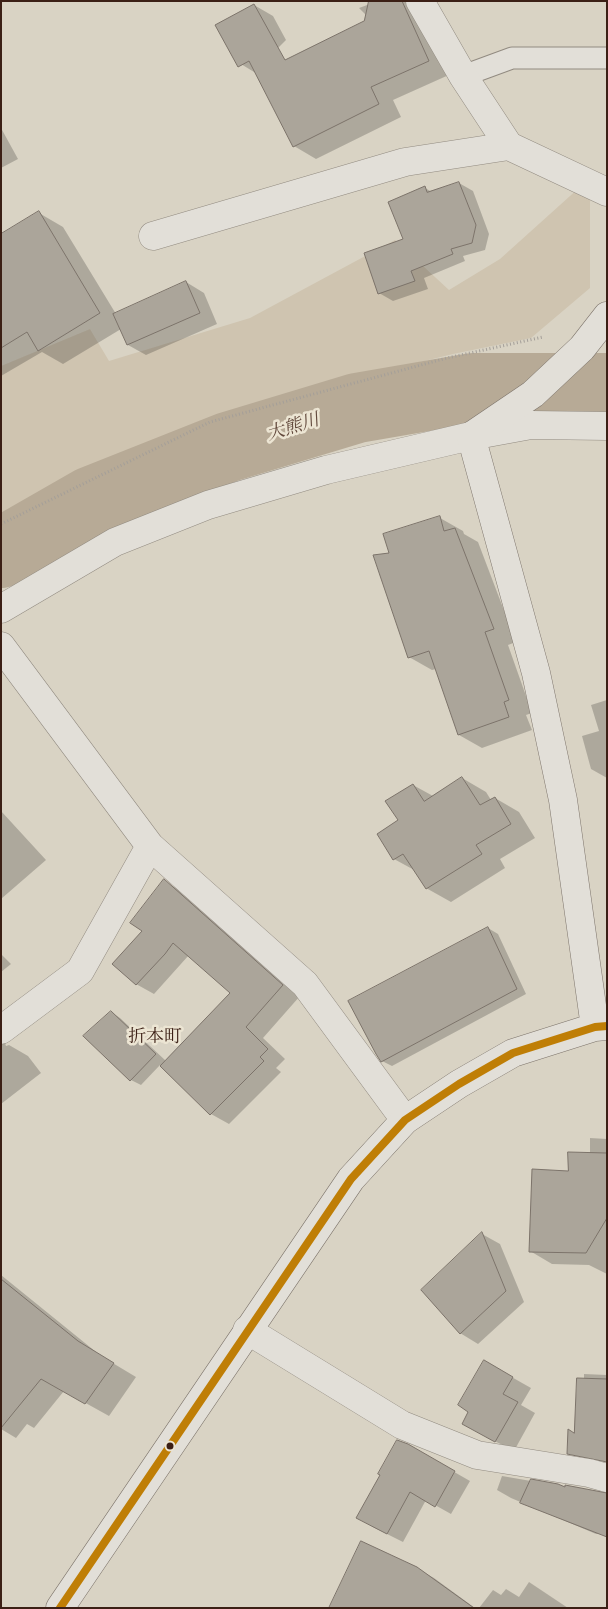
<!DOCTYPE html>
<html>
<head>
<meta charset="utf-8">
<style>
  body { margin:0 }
  #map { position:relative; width:608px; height:1609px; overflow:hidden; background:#d9d3c4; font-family:"Libre Bodoni",serif }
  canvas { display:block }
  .frame { position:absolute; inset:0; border:2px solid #3b1f15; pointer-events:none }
</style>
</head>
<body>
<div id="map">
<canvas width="608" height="1609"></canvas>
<div class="frame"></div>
</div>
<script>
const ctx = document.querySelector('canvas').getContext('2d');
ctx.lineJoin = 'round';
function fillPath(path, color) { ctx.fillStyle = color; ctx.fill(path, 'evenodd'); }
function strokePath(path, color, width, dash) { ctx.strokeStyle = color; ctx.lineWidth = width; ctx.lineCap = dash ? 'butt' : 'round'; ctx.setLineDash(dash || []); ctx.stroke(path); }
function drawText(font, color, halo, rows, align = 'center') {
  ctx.font = font + ' "Libre Bodoni","Noto Serif JP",serif'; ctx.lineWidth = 5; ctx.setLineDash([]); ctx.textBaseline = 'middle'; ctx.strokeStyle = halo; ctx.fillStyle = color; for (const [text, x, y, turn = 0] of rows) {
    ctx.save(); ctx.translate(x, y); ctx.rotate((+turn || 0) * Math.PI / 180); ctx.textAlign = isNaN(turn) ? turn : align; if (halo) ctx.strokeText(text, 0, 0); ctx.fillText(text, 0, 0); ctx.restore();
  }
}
fillPath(new Path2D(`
  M 590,178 L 590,288 L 531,338 L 453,354 L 306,390 L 1,524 L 1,366 L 90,329 L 109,361 L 250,318 L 395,240 L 449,290 L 500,259 Z`), '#cfc4b0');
fillPath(new Path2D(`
  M 378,1 L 410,1 L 451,74 L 393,100 L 401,117 L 316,159 L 294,146 L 370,19 L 359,8 Z
  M 254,5 L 273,16 L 286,40 L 254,72 L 236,61 Z
  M 1,128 L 18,159 L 1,168 Z
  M 459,183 L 473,191 L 489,234 L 485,250 L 463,256 L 465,261 L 424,278 L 428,289 L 393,301 L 379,293 L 404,239 L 425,188 L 432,192 Z
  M 39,213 L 63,227 L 116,314 L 186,282 L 204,293 L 217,324 L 146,355 L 128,345 L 121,329 L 63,364 L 42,352 L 1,376 L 1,235 Z
  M 440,518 L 463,531 L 464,534 L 478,542 L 516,642 L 508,645 L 532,713 L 526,715 L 532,730 L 482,748 L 459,735 L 436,669 L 432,670 L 409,657 L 390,554 Z
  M 607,700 L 607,778 L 591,769 L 582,736 L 599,731 L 591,705 Z
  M 462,778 L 486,792 L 491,800 L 495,798 L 519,812 L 535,838 L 500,859 L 505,868 L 451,902 L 426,888 L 416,871 L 394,859 L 399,821 L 413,785 L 433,796 Z
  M 1,811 L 46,860 L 1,899 Z
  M 164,881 L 181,891 L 300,996 L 263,1038 L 285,1059 L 276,1068 L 281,1072 L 229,1124 L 211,1114 L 160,1065 L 141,1085 L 131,1080 L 111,1012 L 120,1018 L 166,1061 L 232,993 L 189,955 L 154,994 L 136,984 L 144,931 Z
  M 488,928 L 498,934 L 526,994 L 392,1066 L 382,1061 Z
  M 1,954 L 11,964 L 1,972 Z
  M 1,1026 L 7,1034 L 5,1043 L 6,1046 L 9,1045 L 28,1056 L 41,1073 L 1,1104 Z
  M 590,1138 L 607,1139 L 607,1274 L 589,1265 L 552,1264 L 530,1251 L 569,1172 L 590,1153 Z
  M 482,1234 L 500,1244 L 524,1302 L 478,1344 L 460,1333 Z
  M 1,1275 L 101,1356 L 136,1377 L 109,1416 L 64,1391 L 34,1428 L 27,1424 L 16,1438 L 1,1429 Z
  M 485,1362 L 531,1388 L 521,1405 L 535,1413 L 514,1451 L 481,1434 L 470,1411 Z
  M 584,1374 L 607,1375 L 607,1457 L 584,1380 Z
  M 407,1445 L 470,1481 L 451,1514 L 426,1500 L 403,1542 L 373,1527 Z
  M 502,1476 L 531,1481 L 607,1534 L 596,1534 L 511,1498 L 497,1490 Z
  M 416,1568 L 434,1578 L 475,1608 L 414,1608 Z
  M 529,1582 L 568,1608 L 479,1608 L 493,1590 L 501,1595 L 506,1589 L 519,1597 Z`), '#0003');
strokePath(new Path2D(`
  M 1,553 L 92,501 L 228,447 L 357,408 L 473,388 L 607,388`), '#b7aa96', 70);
const building = new Path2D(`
  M 369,1 L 402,1 L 429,61 L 371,87 L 379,104 L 293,147 L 249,61 L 238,67 L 215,25 L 254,4 L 285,60 L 364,21 Z
  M 459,182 L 476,225 L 472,243 L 451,249 L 453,254 L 411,271 L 415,281 L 378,294 L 364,253 L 403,239 L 388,202 L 425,186 L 427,192 Z
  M 39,211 L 100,313 L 38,351 L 27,332 L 1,348 L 1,234 Z
  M 186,281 L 200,313 L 127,345 L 113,314 Z
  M 440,516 L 444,531 L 455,528 L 494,629 L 485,632 L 509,700 L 504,702 L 509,717 L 458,735 L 429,651 L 408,658 L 373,555 L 389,553 L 383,534 Z
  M 462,777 L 480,805 L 495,797 L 511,824 L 476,845 L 482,854 L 426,889 L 403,854 L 393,860 L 377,834 L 398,820 L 385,801 L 413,784 L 424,801 Z
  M 164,879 L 283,985 L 246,1027 L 268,1049 L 260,1057 L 264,1061 L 210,1115 L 160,1066 L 230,993 L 173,943 L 165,954 L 136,985 L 112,964 L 142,931 L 130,923 Z
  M 488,927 L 517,989 L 381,1062 L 376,1054 L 348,1001 Z
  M 111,1011 L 156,1054 L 130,1081 L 83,1036 Z
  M 568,1152 L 607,1153 L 607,1218 L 586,1253 L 529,1252 L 532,1169 L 568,1171 Z
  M 482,1232 L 506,1291 L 460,1334 L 421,1290 Z
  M 1,1279 L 78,1341 L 114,1363 L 85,1404 L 41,1379 L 1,1428 Z
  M 484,1360 L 513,1377 L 503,1394 L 518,1402 L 495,1442 L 462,1424 L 468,1412 L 458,1405 Z
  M 577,1378 L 607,1379 L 607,1462 L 567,1454 L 568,1429 L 574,1433 Z
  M 397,1440 L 408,1444 L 455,1471 L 435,1507 L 410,1492 L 387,1534 L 356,1518 L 380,1475 L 378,1474 Z
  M 531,1479 L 558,1484 L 565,1487 L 565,1485 L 607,1493 L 607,1537 L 520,1503 Z
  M 361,1541 L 417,1567 L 474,1608 L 329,1608 Z`);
fillPath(building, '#aba59a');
strokePath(building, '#7c736a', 1);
const lane = new Path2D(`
  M 463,76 L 512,58 L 607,58`);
const street = new Path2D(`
  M 420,1 L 463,76 L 509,146 L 607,192
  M 153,236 L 405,162 L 509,146
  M 1,609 L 115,542 L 208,505 L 326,470 L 471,436 L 531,425 L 607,426
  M 1,646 L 150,846 L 305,984 L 405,1120
  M 1,1030 L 80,971 L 150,846
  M 247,1330 L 402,1425 L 477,1455 L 589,1473 L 607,1478`);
const secondary = new Path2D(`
  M 595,1027 L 563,800 L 536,673 L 471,436 L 533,394 L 582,348 L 607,316
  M 60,1608 L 351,1179 L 405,1120 L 459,1084 L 513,1053 L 595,1027 L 607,1026`);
strokePath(lane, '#928b81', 23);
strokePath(street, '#928b81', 29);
strokePath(secondary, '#7c736a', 29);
strokePath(new Path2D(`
  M 1,524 L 210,422 L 447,358 L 543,337`), '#a49f99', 3, [1, 2.5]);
strokePath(lane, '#e2dfd8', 21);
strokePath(street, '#e2dfd8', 28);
strokePath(secondary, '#e2dfd8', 28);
strokePath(new Path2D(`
  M 60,1608 L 351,1179 L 405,1120 L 459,1084 L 513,1053 L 595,1027 L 607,1026`), '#bf7e06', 8);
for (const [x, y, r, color] of [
  [170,1446,4.5,"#3b1f15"]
]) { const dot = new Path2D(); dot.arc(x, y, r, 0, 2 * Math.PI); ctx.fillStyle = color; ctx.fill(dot); strokePath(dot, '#ece5d3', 2); }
drawText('italic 18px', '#62493c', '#ece5d3', [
  ["大熊川",293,428,-17]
]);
drawText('18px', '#3b1f15', '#ece5d3', [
  ["折本町",155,1038]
]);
</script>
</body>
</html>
